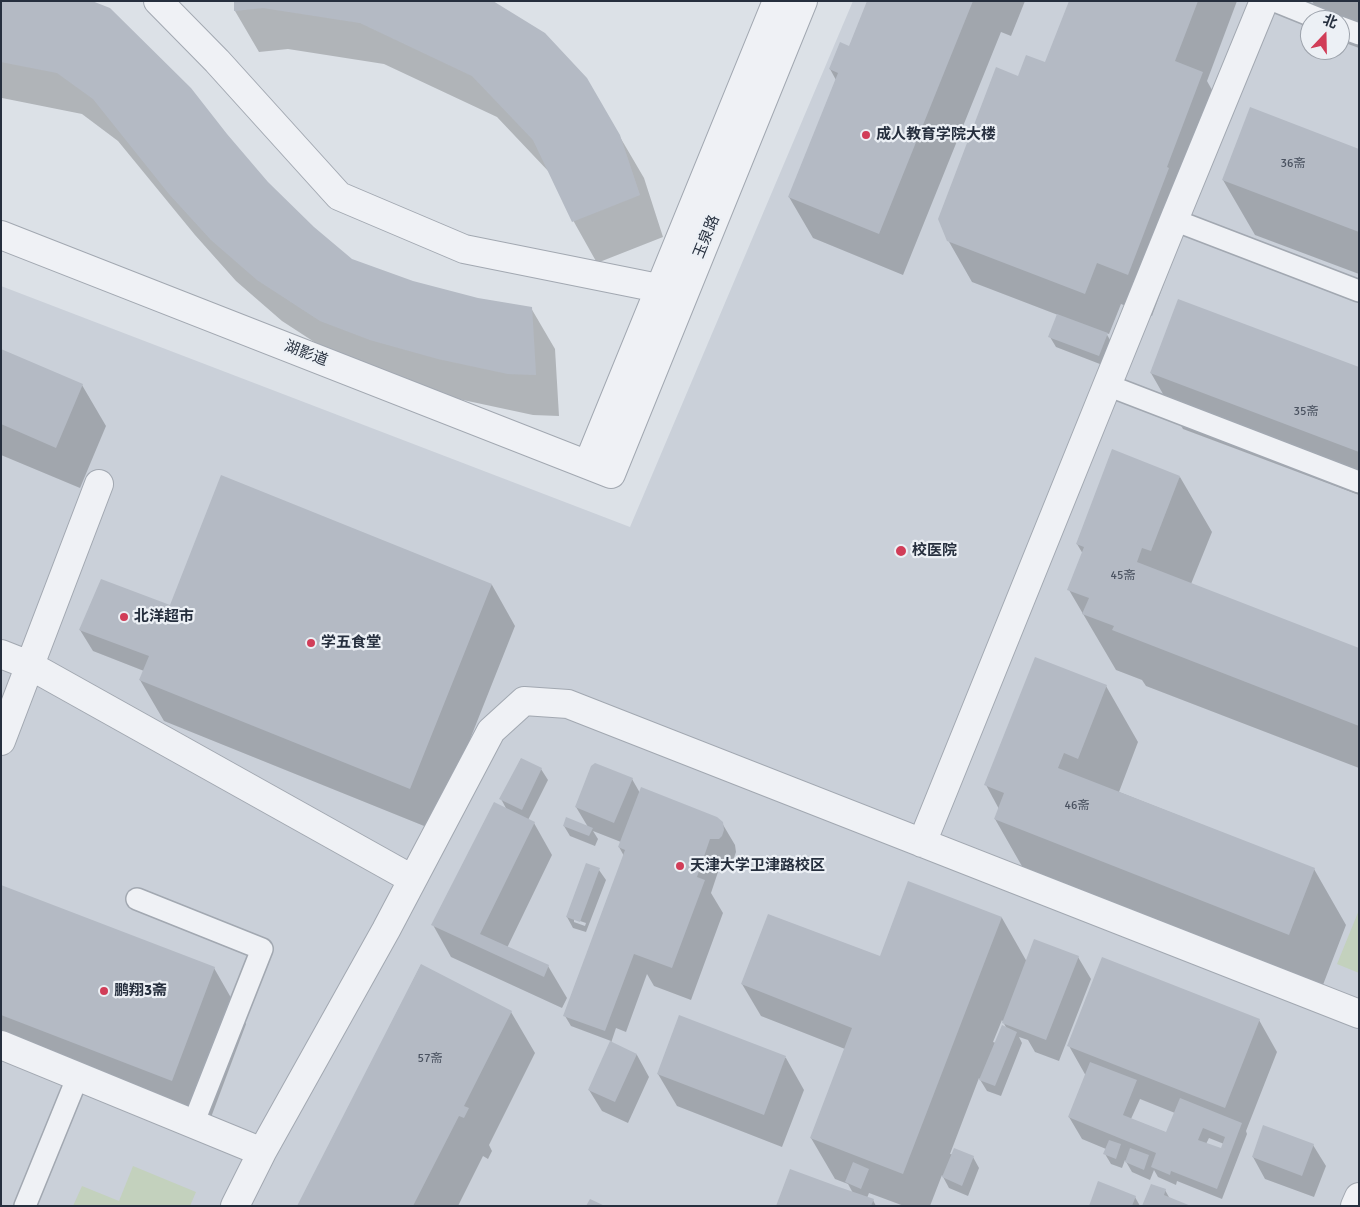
<!DOCTYPE html>
<html>
<head>
<meta charset="utf-8">
<style>
  body { margin:0 }
  #map { position:relative; width:1360px; height:1207px; overflow:hidden; background:#dce1e7; font-family:Signika,"Noto Sans SC",sans-serif }
  canvas { display:block }
  .frame { position:absolute; inset:0; border:2px solid #262f3e; pointer-events:none }
  .north { position:absolute; left:1300px; top:10px; width:50px; height:50px; box-sizing:border-box; background:#ecf0f5; border:1px solid #9da3ac; border-radius:50%; rotate:21deg; font-size:14px; font-weight:700; line-height:20px; text-align:center; color:#262f3e }
  .north::after { content:''; display:block; margin:auto; width:18px; height:22px; background:#d13d58; clip-path:polygon(50% 0,100% 100%,50% 72%,0 100%) }
</style>
</head>
<body>
<div id="map">
<canvas width="1360" height="1207"></canvas>
<div class="frame"></div>
<div class="north">北</div>
</div>
<script>
const ctx = document.querySelector('canvas').getContext('2d');
ctx.lineJoin = 'round';
function fillPath(path, color) { ctx.fillStyle = color; ctx.fill(path, 'evenodd'); }
function strokePath(path, color, width, dash) { ctx.strokeStyle = color; ctx.lineWidth = width; ctx.lineCap = dash ? 'butt' : 'round'; ctx.setLineDash(dash || []); ctx.stroke(path); }
function drawText(font, color, halo, rows, align = 'center') {
  ctx.font = font + ' Signika,"Noto Sans SC",sans-serif'; ctx.lineWidth = 4.5; ctx.setLineDash([]); ctx.textBaseline = 'middle'; ctx.strokeStyle = halo; ctx.fillStyle = color; for (const [text, x, y, turn = 0] of rows) {
    ctx.save(); ctx.translate(x, y); ctx.rotate((+turn || 0) * Math.PI / 180); ctx.textAlign = isNaN(turn) ? turn : align; if (halo) ctx.strokeText(text, 0, 0); ctx.fillText(text, 0, 0); ctx.restore();
  }
}
fillPath(new Path2D(`
  M 853,1 L 1359,1 L 1359,1206 L 1,1206 L 1,286 L 630,527 ZM 1310,20 L 1340,20 L 1340,50 L 1310,50 Z`), '#cad0d9');
fillPath(new Path2D(`
  M 1359,910 L 1359,973 L 1337,964 Z
  M 133,1166 L 196,1192 L 190,1206 L 73,1206 L 82,1186 L 119,1201 Z`), '#c3d1bd');
fillPath(new Path2D(`
  M 1,1 L 267,183 L 313,228 L 352,261 L 413,282 L 478,299 L 531,308 L 555,349 L 559,416 L 533,415 L 463,400 L 395,381 L 345,362 L 282,321 L 236,281 L 195,235 L 118,141 L 82,114 L 2,98 L 1,96 Z
  M 235,1 L 544,34 L 586,79 L 644,178 L 663,237 L 597,263 L 574,222 L 550,173 L 497,117 L 384,64 L 288,49 L 259,52 L 235,11 Z
  M 868,1 L 1025,1 L 1011,36 L 1001,32 L 903,275 L 813,238 L 789,197 L 836,80 L 830,69 L 849,48 Z
  M 1070,1 L 1237,1 L 1207,81 L 1226,115 L 1152,316 L 1121,304 L 1109,334 L 1106,333 L 1113,345 L 1105,366 L 1056,347 L 1050,337 L 1058,315 L 972,282 L 948,240 L 1018,78 L 1046,64 Z
  M 1312,1 L 1359,1 L 1359,48 L 1340,41 L 1340,20 L 1322,20 Z
  M 1359,150 L 1359,274 L 1255,235 L 1223,180 Z
  M 1,351 L 82,385 L 106,426 L 80,488 L 1,455 Z
  M 1359,368 L 1359,495 L 1183,429 L 1151,373 Z
  M 1180,477 L 1212,532 L 1191,584 L 1359,650 L 1359,768 L 1146,686 L 1142,680 L 1116,670 L 1069,590 L 1083,554 L 1077,544 Z
  M 492,585 L 515,626 L 434,830 L 164,721 L 140,680 L 144,671 L 93,651 L 80,630 L 169,607 Z
  M 1106,686 L 1138,742 L 1119,792 L 1314,869 L 1346,925 L 1321,990 L 1027,875 L 995,819 L 999,809 L 986,785 Z
  M 521,759 L 541,769 L 548,780 L 528,820 L 534,823 L 552,855 L 507,948 L 548,966 L 567,998 L 562,1008 L 451,957 L 433,925 L 507,810 L 501,799 Z
  M 632,779 L 640,793 L 722,823 L 735,845 L 736,852 L 734,858 L 728,861 L 722,860 L 711,893 L 723,913 L 691,1000 L 654,986 L 647,974 L 626,1032 L 616,1028 L 611,1043 L 637,1055 L 649,1077 L 628,1123 L 602,1111 L 589,1090 L 611,1041 L 571,1026 L 565,1016 L 624,856 L 619,847 L 621,842 L 593,831 L 598,839 L 595,846 L 570,836 L 564,826 L 588,827 L 576,807 Z
  M 599,870 L 606,880 L 586,932 L 573,928 L 567,917 ZM 574,919 L 586,923 L 585,926 L 574,922 Z
  M 909,883 L 1002,918 L 1027,962 L 1078,957 L 1091,979 L 1059,1061 L 1035,1052 L 1028,1040 L 1019,1037 L 1022,1043 L 1001,1096 L 987,1091 L 979,1078 L 950,1154 L 973,1157 L 979,1168 L 968,1196 L 949,1188 L 942,1175 L 930,1206 L 904,1206 L 869,1193 L 867,1198 L 873,1200 L 876,1206 L 777,1206 L 853,1193 L 848,1184 L 835,1179 L 811,1138 L 845,1049 L 761,1016 L 742,984 L 880,958 ZM 1002,1020 L 1007,1029 L 996,1043 L 993,1042 Z
  M 1,886 L 214,968 L 246,1024 L 204,1136 L 1,1057 Z
  M 421,965 L 511,1012 L 535,1053 L 489,1145 L 492,1151 L 488,1159 L 483,1156 L 458,1206 L 299,1206 Z
  M 680,1017 L 786,1058 L 804,1090 L 782,1147 L 677,1106 L 658,1074 Z
  M 1259,1020 L 1277,1052 L 1246,1131 L 1247,1134 L 1222,1199 L 1177,1181 L 1176,1185 L 1158,1177 L 1154,1170 L 1150,1180 L 1132,1172 L 1125,1160 L 1122,1168 L 1111,1164 L 1105,1154 L 1106,1149 L 1082,1139 L 1069,1117 L 1086,1076 L 1069,1046 ZM 1140,1099 L 1175,1113 L 1167,1133 L 1131,1119 ZM 1209,1138 L 1224,1144 L 1221,1150 L 1206,1144 Z
  M 1313,1145 L 1326,1166 L 1314,1197 L 1265,1179 L 1253,1157 Z
  M 1165,1190 L 1170,1199 L 1144,1206 Z
  M 1135,1197 L 1140,1206 L 1090,1206 Z`), '#0003');
fillPath(new Path2D(`
  M 1,1 L 92,1 L 110,8 L 191,88 L 227,134 L 268,182 L 314,227 L 352,259 L 413,281 L 478,298 L 532,307 L 536,375 L 508,374 L 438,359 L 370,340 L 320,321 L 257,280 L 211,240 L 169,194 L 93,99 L 57,73 L 1,62 Z
  M 234,1 L 493,1 L 545,33 L 587,78 L 620,135 L 640,195 L 572,222 L 533,140 L 472,76 L 360,23 L 263,8 L 234,11 Z
  M 867,1 L 973,1 L 879,234 L 788,197 L 838,73 L 829,69 L 840,42 L 849,46 Z
  M 1069,1 L 1198,1 L 1175,61 L 1203,72 L 1167,167 L 1169,168 L 1128,275 L 1097,263 L 1085,294 L 947,241 L 938,219 L 996,67 L 1018,76 L 1026,55 L 1045,62 Z
  M 1250,107 L 1359,149 L 1359,232 L 1222,180 Z
  M 1178,299 L 1359,367 L 1359,452 L 1150,373 Z
  M 1057,314 L 1108,333 L 1099,356 L 1048,337 Z
  M 1,349 L 83,384 L 56,448 L 1,424 Z
  M 1112,449 L 1180,476 L 1151,551 L 1142,548 L 1137,562 L 1359,648 L 1359,726 L 1112,630 L 1114,626 L 1082,614 L 1089,598 L 1067,590 L 1084,547 L 1076,544 Z
  M 221,475 L 492,584 L 410,789 L 139,680 L 149,656 L 79,630 L 101,579 L 170,605 Z
  M 1035,657 L 1107,685 L 1078,759 L 1064,753 L 1058,768 L 1315,868 L 1289,935 L 994,819 L 1004,793 L 984,785 Z
  M 521,758 L 542,768 L 522,810 L 499,799 Z
  M 595,763 L 633,778 L 614,823 L 575,807 L 591,766 Z
  M 641,787 L 717,817 L 723,822 L 724,830 L 722,836 L 719,839 L 710,839 L 697,877 L 705,880 L 672,968 L 634,954 L 605,1031 L 563,1016 L 625,850 L 618,847 Z
  M 494,802 L 535,822 L 480,934 L 549,965 L 544,977 L 431,925 Z
  M 566,817 L 593,828 L 589,836 L 563,826 Z
  M 586,863 L 600,868 L 580,922 L 566,917 Z
  M 908,881 L 1002,917 L 903,1174 L 810,1138 L 852,1028 L 741,984 L 768,914 L 880,956 Z
  M 1,885 L 215,967 L 172,1081 L 1,1015 Z
  M 1034,939 L 1079,956 L 1046,1040 L 1002,1023 Z
  M 1102,957 L 1260,1019 L 1225,1108 L 1067,1046 Z
  M 421,964 L 512,1011 L 464,1106 L 469,1108 L 464,1118 L 459,1116 L 413,1206 L 297,1206 Z
  M 679,1015 L 786,1056 L 764,1115 L 657,1074 Z
  M 1002,1025 L 1017,1032 L 995,1086 L 979,1080 Z
  M 610,1041 L 637,1054 L 615,1102 L 588,1090 Z
  M 1090,1062 L 1137,1080 L 1123,1115 L 1166,1132 L 1180,1098 L 1242,1123 L 1217,1189 L 1171,1171 L 1170,1175 L 1151,1167 L 1156,1153 L 1068,1117 ZM 1203,1128 L 1225,1137 L 1221,1148 L 1198,1140 Z
  M 1263,1125 L 1314,1144 L 1302,1176 L 1252,1157 Z
  M 1109,1140 L 1121,1144 L 1116,1159 L 1103,1154 Z
  M 954,1148 L 974,1156 L 962,1186 L 942,1177 Z
  M 1130,1148 L 1149,1155 L 1144,1170 L 1125,1162 Z
  M 853,1162 L 869,1169 L 861,1189 L 845,1182 Z
  M 790,1169 L 839,1187 L 874,1199 L 871,1206 L 776,1206 Z
  M 1098,1181 L 1136,1196 L 1132,1206 L 1089,1206 Z
  M 1151,1184 L 1166,1189 L 1164,1195 L 1191,1206 L 1142,1206 Z
  M 590,1199 L 605,1206 L 586,1206 Z`), '#b4bac4');
const service = new Path2D(`
  M 1275,1 L 1322,20
  M 1340,27 L 1359,34
  M 1174,220 L 1359,291
  M 1107,385 L 1359,482
  M 137,899 L 262,949 L 193,1124
  M 25,1206 L 78,1076`);
const minor = new Path2D(`
  M 158,1 L 217,61 L 339,196 L 464,249 L 683,293
  M 1,654 L 29,665 L 412,879
  M 1,741 L 99,484
  M 922,843 L 1174,220 L 1264,1
  M 1,1045 L 262,1152
  M 235,1206 L 262,1152 L 386,930 L 491,731 L 524,701 L 568,704 L 1359,1014
  M 1355,1206 L 1359,1197`);
const tertiary = new Path2D(`
  M 1,235 L 611,474 L 803,1
  M 588,464 L 777,1`);
strokePath(service, '#a2a8b1', 24);
strokePath(minor, '#a2a8b1', 30);
strokePath(tertiary, '#a2a8b1', 30);
strokePath(service, '#eff1f5', 21);
strokePath(minor, '#eff1f5', 28);
strokePath(tertiary, '#eff1f5', 28);
for (const [x, y, r, color] of [
  [866,135,5,"#d13d58"],
  [901,551,6,"#d13d58"],
  [124,617,5,"#d13d58"],
  [311,643,5,"#d13d58"],
  [680,866,5,"#d13d58"],
  [104,991,5,"#d13d58"]
]) { const dot = new Path2D(); dot.arc(x, y, r, 0, 2 * Math.PI); ctx.fillStyle = color; ctx.fill(dot); strokePath(dot, '#ecf0f5', 2); }
drawText('12px', '#4a5260', null, [
  ["36斋",1293,164],
  ["35斋",1306,412],
  ["45斋",1123,576],
  ["46斋",1077,806],
  ["57斋",430,1059]
]);
drawText('bold 15px', '#262f3e', '#ecf0f5', [
  ["成人教育学院大楼",876,135],
  ["校医院",912,551],
  ["北洋超市",134,617],
  ["学五食堂",321,643],
  ["天津大学卫津路校区",690,866],
  ["鹏翔3斋",114,991]
], 'left');
drawText('15px', '#262f3e', '#ecf0f5', [
  ["玉泉路",707,237,-68],
  ["湖影道",306,354,21]
]);
</script>
</body>
</html>
